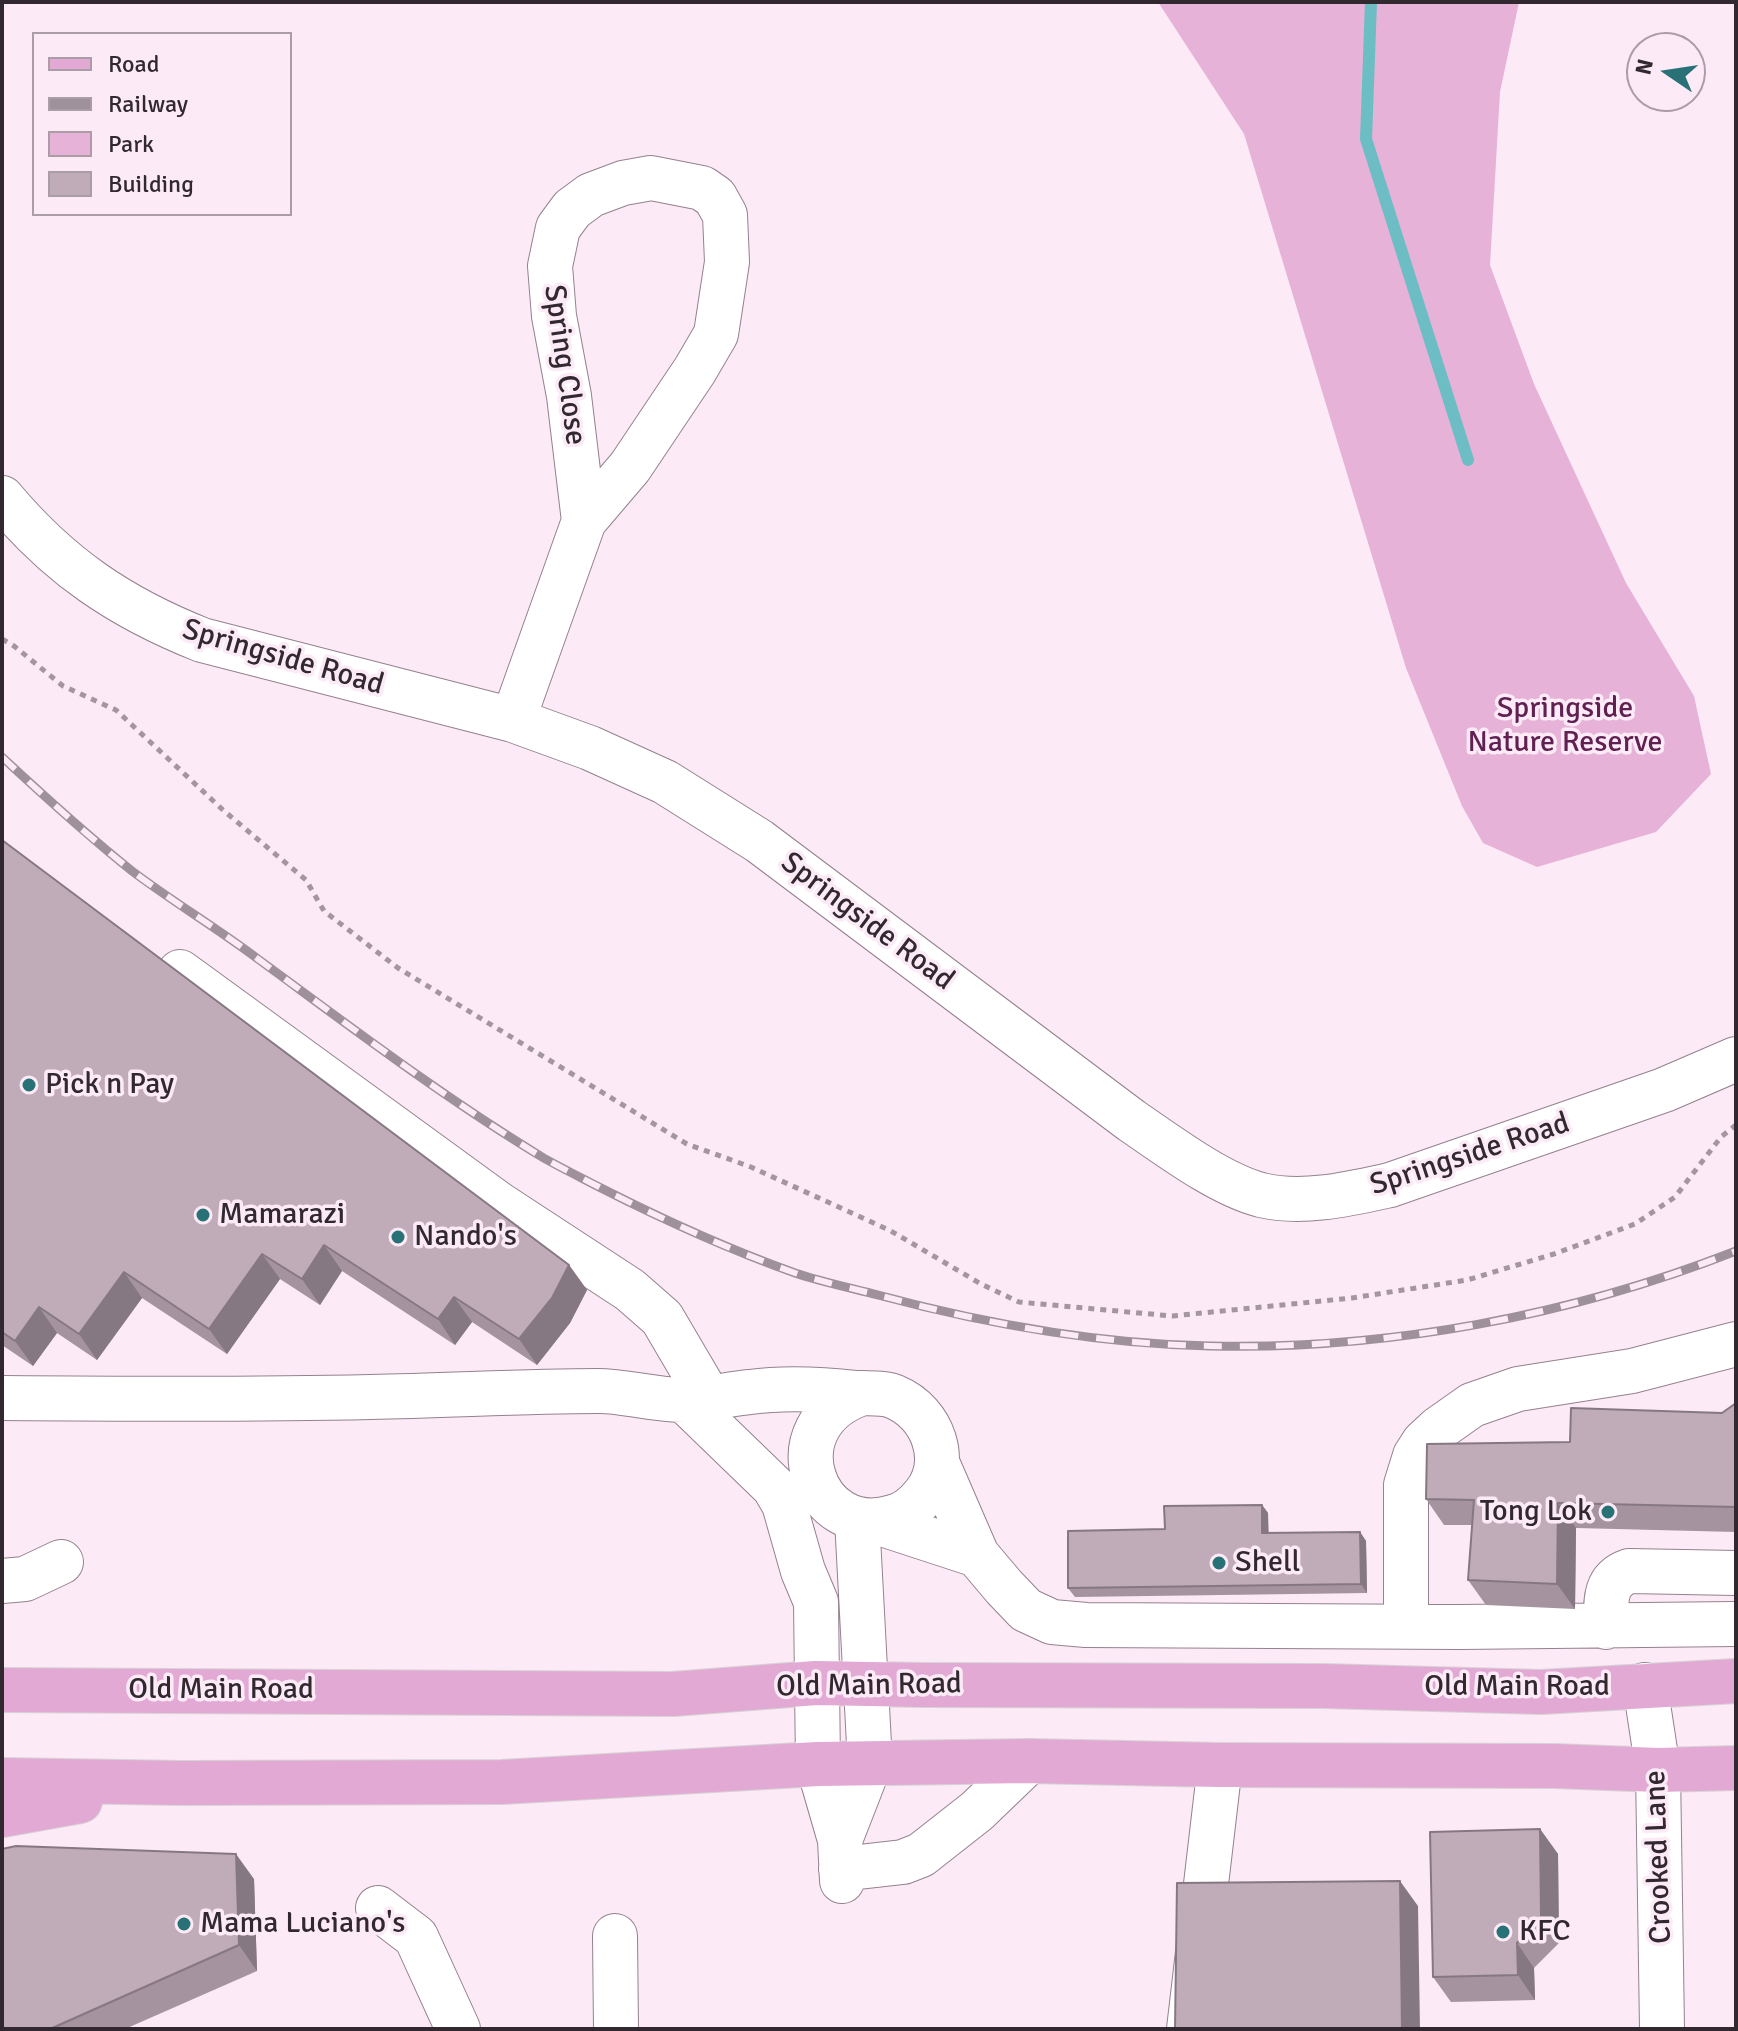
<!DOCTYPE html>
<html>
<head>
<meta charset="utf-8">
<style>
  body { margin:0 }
  #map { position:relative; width:1738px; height:2031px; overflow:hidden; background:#fceaf6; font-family:Signika,sans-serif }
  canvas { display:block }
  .frame { position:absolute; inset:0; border:4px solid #31292f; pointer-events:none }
  .legend { position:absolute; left:32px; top:32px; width:260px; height:184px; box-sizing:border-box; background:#fceaf6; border:2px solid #ab9da6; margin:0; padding:10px 14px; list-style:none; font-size:24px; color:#31292f }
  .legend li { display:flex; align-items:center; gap:16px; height:40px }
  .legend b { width:40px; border:2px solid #ab9da6 }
  .north { position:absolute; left:1626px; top:32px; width:80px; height:80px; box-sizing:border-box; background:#fceaf6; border:2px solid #ab9da6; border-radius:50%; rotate:283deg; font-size:22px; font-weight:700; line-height:32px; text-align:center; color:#31292f }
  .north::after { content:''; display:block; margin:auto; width:28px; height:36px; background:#277177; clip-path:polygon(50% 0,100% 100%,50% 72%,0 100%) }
</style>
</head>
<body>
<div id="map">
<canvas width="1738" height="2031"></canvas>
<div class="frame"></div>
<ul class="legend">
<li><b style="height:10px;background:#e1a9d3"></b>Road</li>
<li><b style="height:10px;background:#9f919b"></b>Railway</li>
<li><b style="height:22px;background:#e7b2d7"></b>Park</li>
<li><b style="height:22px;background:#c0abb9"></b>Building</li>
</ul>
<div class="north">N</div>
</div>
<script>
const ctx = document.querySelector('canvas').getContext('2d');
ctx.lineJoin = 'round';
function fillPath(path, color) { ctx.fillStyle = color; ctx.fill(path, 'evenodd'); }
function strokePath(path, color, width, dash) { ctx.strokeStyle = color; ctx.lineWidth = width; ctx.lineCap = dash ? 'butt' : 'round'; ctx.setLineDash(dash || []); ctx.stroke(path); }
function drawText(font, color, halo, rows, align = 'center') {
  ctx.font = font + ' Signika,sans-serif'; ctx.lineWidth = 7; ctx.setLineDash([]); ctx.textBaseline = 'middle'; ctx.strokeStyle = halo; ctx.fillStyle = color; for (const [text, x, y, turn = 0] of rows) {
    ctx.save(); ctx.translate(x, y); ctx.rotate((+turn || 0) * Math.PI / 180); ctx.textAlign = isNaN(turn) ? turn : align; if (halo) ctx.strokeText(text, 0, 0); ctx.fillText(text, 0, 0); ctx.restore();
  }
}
fillPath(new Path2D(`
  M 1158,2 L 1519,2 L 1500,92 L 1490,265 L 1534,384 L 1626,583 L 1694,696 L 1711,774 L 1656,832 L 1537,867 L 1483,843 L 1462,806 L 1406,668 L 1244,134 Z`), '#e7b2d7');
strokePath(new Path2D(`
  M 1371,2 L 1366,139 L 1468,460`), '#6cbdc4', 12);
const minor = new Path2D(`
  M 2,498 C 59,566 119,607 202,640 L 513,720 L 590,748 L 665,782 L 759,841 L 1132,1121 C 1169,1146 1219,1184 1261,1195 C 1303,1205 1349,1194 1390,1185 L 1664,1090 L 1736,1059
  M 513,720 L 584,521 L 630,467 L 695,370 L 716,334 L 727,262 L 725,215 L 715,197 L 702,188 L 651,178 L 623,183 L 591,195 L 572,209 L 558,228 L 550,266 L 554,316 L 569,396 L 584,521
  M 180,972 L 500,1205 L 630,1290 L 662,1318 L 709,1398
  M 2,1398 C 125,1399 247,1400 370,1397 C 446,1396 522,1391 598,1391 C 628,1391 657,1401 687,1400 C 708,1399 729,1394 750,1392 C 785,1387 821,1389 857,1393 C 869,1394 884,1392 895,1397 C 933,1413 951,1462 924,1495 C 916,1505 906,1514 893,1517 C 813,1542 771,1423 863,1393
  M 684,1400 L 774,1487 L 784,1504 L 803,1571 L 816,1602 L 818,1764 L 840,1840 L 842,1881
  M 938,1465 L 977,1555 L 1004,1587 L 1026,1610 L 1052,1622 L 1086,1625 L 1460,1627 L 1736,1624
  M 873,1521 L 977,1555
  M 2,1581 L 25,1579 L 61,1562
  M 1406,1626 L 1406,1485 L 1415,1456 L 1424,1442 L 1438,1429 L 1472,1405 L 1518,1389 L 1632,1371 L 1736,1344
  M 1606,1627 C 1606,1603 1603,1580 1629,1571 L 1736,1573
  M 1645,1685 L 1658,1770 L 1662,2029
  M 840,1840 L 870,1763 L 857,1519
  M 841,1869 L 903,1862 L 921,1855 L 977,1811 L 1029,1761
  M 378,1908 L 416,1937 L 458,2029
  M 615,1936 L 616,2029
  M 1189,2029 L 1220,1765`);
const major = new Path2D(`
  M 2,1690 L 673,1694 L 816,1683 L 923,1685 L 1324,1686 L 1541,1692 L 1736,1681
  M 2,1780 L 181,1783 L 502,1782 L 818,1764 L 1029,1761 L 1220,1765 L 1555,1766 L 1658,1770 L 1736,1768
  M 2,1815 L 80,1801`);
strokePath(minor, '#95818f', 46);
strokePath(major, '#d6d4d5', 46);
strokePath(new Path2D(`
  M 2,639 L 14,646 L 63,686 L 116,710 L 223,810 L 306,880 L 324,911 L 398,968 L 687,1144 L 751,1167 L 891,1231 L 981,1284 L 1019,1302 L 1172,1316 L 1352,1298 L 1467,1280 L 1554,1254 L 1635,1224 L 1675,1197 L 1721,1137 L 1736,1125`), '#a4969f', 5, [6, 6]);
strokePath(minor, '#fff', 44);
strokePath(major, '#e1a9d3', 44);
const rail = new Path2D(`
  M 2,757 C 44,796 87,835 132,871 C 173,902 217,928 258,959 C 351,1027 443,1097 542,1157 C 561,1168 582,1178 601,1188 C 664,1220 728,1249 795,1273 C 822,1282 851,1288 878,1295 C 986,1324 1098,1344 1210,1346 C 1388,1350 1570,1316 1736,1251`);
strokePath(rail, '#9f919b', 9);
strokePath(rail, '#fceaf6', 6, [18]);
fillPath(new Path2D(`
  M 2,840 L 569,1265 L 587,1290 L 570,1323 L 537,1365 L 472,1322 L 455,1345 L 342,1271 L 320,1305 L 280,1279 L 227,1354 L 142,1298 L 97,1360 L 57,1333 L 33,1366 L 2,1345 Z
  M 1736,1403 L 1736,1532 L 1576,1528 L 1575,1609 L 1486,1605 L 1468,1580 L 1472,1525 L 1444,1525 L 1426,1499 L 1570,1442 L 1722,1413 Z
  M 1262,1505 L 1268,1513 L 1268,1533 L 1360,1532 L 1366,1541 L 1367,1593 L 1075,1597 L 1068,1588 L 1165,1529 Z
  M 1540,1829 L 1558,1854 L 1559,1943 L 1534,1968 L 1535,2000 L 1451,2002 L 1433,1977 Z
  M 254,1879 L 257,1971 L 125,2029 L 2,2029 Z`), '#a5939f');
fillPath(new Path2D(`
  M 324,1245 L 342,1271 L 320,1305 L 302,1279 Z
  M 262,1254 L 280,1279 L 227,1354 L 209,1329 Z
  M 569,1265 L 587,1290 L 570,1323 L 537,1365 L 519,1339 Z
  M 124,1272 L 142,1298 L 97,1360 L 79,1334 Z
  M 454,1297 L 472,1322 L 455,1345 L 438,1319 Z
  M 39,1307 L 57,1333 L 33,1366 L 15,1341 Z
  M 1558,1503 L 1576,1528 L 1575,1609 L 1557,1584 Z
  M 1262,1505 L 1268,1513 L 1269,1542 L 1262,1533 Z
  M 1360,1532 L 1366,1541 L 1367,1593 L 1361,1584 Z
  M 1540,1829 L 1558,1854 L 1559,1943 L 1541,1917 Z
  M 236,1854 L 254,1879 L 257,1971 L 239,1945 Z
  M 1400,1881 L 1418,1906 L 1420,2029 L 1402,2029 Z
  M 1517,1943 L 1534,1968 L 1535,2000 L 1518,1975 Z`), '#867882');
const building = new Path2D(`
  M 2,840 L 569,1265 L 552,1298 L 519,1339 L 454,1297 L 438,1319 L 324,1245 L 302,1279 L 262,1254 L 209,1329 L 124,1272 L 79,1334 L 39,1307 L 15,1341 L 2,1332 Z
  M 1736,1403 L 1736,1507 L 1558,1503 L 1557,1584 L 1468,1580 L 1474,1500 L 1426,1499 L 1427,1444 L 1570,1442 L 1571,1408 L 1722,1413 Z
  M 1262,1505 L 1262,1533 L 1360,1532 L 1361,1584 L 1068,1588 L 1068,1531 L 1165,1529 L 1164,1506 Z
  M 1540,1829 L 1541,1917 L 1517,1943 L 1518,1975 L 1433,1977 L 1430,1832 Z
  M 16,1846 L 236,1854 L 239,1945 L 50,2029 L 2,2029 L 2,1849 Z
  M 1400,1881 L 1402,2029 L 1175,2029 L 1177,1883 Z`);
fillPath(building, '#c0abb9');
strokePath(building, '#867882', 2);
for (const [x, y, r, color] of [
  [29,1085,8,"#277177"],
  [203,1215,8,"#277177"],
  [398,1237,8,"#277177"],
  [1608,1512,8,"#277177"],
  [1219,1563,8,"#277177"],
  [184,1924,8,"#277177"],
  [1503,1932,8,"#277177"]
]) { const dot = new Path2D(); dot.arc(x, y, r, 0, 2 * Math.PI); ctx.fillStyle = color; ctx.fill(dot); strokePath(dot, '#fceaf6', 3); }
drawText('30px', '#31292f', '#fceaf6', [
  ["Spring Close",564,365,82],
  ["Springside Road",283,658,16],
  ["Springside Road",867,922,37],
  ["Springside Road",1470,1155,-18],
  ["Old Main Road",869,1686,-1],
  ["Old Main Road",1517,1687],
  ["Old Main Road",221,1690],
  ["Crooked Lane",1659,1857,-92]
]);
drawText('30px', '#602152', '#fceaf6', [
  ["Springside",1565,709],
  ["Nature Reserve",1565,743]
]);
drawText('30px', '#31292f', '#fceaf6', [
  ["Pick n Pay",45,1085],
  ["Mamarazi",219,1215],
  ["Nando's",414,1237],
  ["Tong Lok",1592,1512,"right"],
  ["Shell",1235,1563],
  ["Mama Luciano's",200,1924],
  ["KFC",1519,1932]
], 'left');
</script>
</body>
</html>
